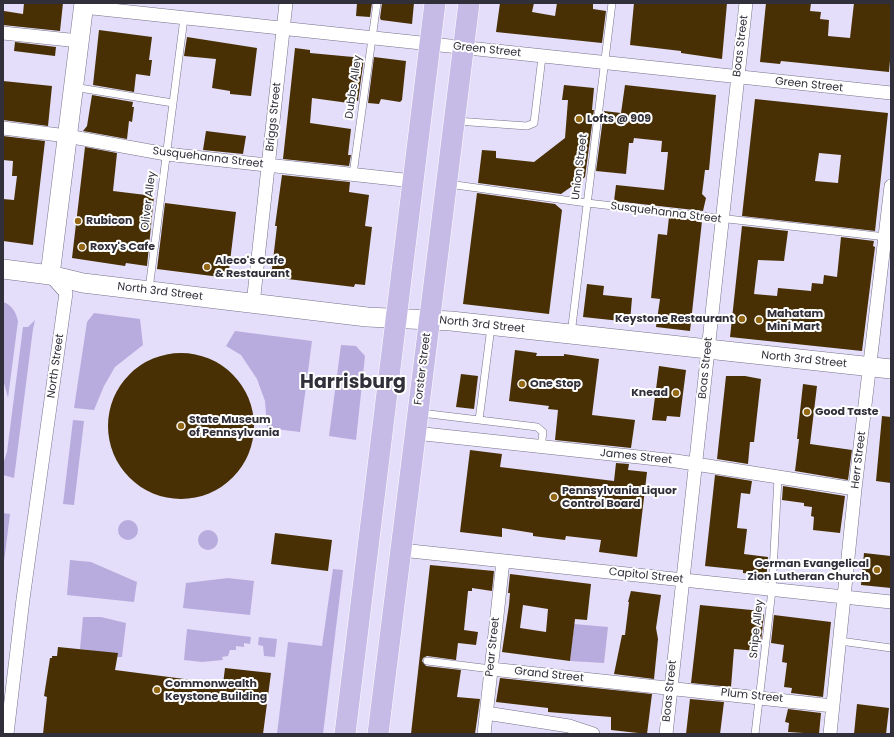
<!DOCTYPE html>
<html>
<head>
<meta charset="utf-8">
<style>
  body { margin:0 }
  #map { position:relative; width:894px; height:737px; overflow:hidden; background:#e4defa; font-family:Poppins,sans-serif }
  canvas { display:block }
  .frame { position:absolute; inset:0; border:4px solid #312f39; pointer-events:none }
</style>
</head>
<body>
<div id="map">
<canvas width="894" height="737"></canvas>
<div class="frame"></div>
</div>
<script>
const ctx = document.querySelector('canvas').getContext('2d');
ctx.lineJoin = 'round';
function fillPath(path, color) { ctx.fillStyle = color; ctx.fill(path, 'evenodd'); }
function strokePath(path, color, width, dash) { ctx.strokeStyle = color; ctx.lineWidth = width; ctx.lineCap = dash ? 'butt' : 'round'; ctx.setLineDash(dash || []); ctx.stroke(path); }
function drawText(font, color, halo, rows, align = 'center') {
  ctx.font = font + ' Poppins,sans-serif'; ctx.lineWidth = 4; ctx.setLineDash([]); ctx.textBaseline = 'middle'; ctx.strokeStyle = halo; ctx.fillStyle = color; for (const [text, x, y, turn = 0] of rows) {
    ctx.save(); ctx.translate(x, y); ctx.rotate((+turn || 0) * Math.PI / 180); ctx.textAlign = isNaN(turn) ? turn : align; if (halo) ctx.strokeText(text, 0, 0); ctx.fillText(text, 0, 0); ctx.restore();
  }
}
fillPath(new Path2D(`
  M 3,302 C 12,305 16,312 18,321 L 8,398 L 3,379 Z
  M 94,313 L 140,319 L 143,345 L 115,367 L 104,386 L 94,410 L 74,408 L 87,322 Z
  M 35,320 L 33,329 L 14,478 L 3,475 L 3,464 L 7,452 L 23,327 L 28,327 Z
  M 235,331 L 312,341 L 300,432 L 267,428 L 265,401 L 257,379 L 241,355 L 226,346 Z
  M 341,345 L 356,346 L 365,356 L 356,440 L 329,436 Z
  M 73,420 L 84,421 L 74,505 L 63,504 Z
  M 3,513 L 10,514 L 3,570 Z
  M118 530a10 10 0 1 1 20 0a10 10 0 1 1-20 0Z
  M198 540a10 10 0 1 1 20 0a10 10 0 1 1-20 0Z
  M 70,560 L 91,562 L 137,582 L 134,602 L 67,595 Z
  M 333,569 L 343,570 L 323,734 L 277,734 L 288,642 L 322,646 Z
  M 228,578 L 254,581 L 250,615 L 183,608 L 186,583 Z
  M 83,617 L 101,617 L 126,623 L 122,657 L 117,657 L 117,654 L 80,649 Z
  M 574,624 L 608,627 L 604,663 L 570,661 Z
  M 187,629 L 251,637 L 250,644 L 244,643 L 244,647 L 236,646 L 236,650 L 230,650 L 228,656 L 222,657 L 223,660 L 202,662 L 184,660 Z
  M 259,637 L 277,639 L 275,657 L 264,656 L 263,646 L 258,645 Z`), '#b8acde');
fillPath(new Path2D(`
  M 24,3 L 63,3 L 60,31 L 3,25 L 4,11 L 23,14 Z
  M 357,3 L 372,3 L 370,17 L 356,16 Z
  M 382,3 L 414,3 L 412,24 L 381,20 L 380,18 Z
  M 500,3 L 534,3 L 532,12 L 555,16 L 557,3 L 593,4 L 593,9 L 606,11 L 602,43 L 496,32 Z
  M 634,3 L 727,3 L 722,59 L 681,53 L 681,51 L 630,45 Z
  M 766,3 L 811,3 L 810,11 L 821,12 L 820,19 L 829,20 L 828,36 L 850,38 L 854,3 L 891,3 L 891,49 L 889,72 L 781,61 L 780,64 L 760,62 Z
  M 99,30 L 152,37 L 149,60 L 152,60 L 150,76 L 136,74 L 134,92 L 93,85 Z
  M 187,37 L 257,48 L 251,96 L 230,94 L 230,91 L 212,88 L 216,59 L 184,56 Z
  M 15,42 L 56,47 L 55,56 L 14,51 Z
  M 295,48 L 310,50 L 310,53 L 364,58 L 358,101 L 356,101 L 356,104 L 312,98 L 310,123 L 351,129 L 348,155 L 351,155 L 349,166 L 283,159 Z
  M 374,57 L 406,61 L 402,100 L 400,102 L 381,99 L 379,104 L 368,103 Z
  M 3,81 L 52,86 L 48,126 L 3,120 Z
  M 564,85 L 594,88 L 592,110 L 594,110 L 585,177 L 561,194 L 478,183 L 482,150 L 496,151 L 496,158 L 534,162 L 565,138 L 568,100 L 562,100 Z
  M 625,85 L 716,95 L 709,170 L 705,170 L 702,194 L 706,198 L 703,211 L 614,201 L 616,185 L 664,190 L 668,152 L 661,152 L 662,141 L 634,138 L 633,143 L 629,143 L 626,174 L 596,171 L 604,111 L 621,113 Z
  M 92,95 L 133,102 L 132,107 L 134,107 L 132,122 L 129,121 L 127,139 L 83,131 L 87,126 Z
  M 755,99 L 888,113 L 875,231 L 742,216 ZM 819,153 L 841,155 L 838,183 L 815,181 Z
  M 206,131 L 246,136 L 243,154 L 203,150 Z
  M 3,136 L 45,141 L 33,245 L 3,241 L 3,199 L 14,200 L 17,176 L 12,176 L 13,161 L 3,160 Z
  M 85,147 L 117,153 L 113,191 L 154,196 L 147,266 L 126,263 L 125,266 L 72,258 Z
  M 282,175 L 350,182 L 349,192 L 369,195 L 365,226 L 372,227 L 365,285 L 355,284 L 354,287 L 271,277 L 277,226 L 275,226 Z
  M 477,193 L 555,204 L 562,210 L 549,314 L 463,304 Z
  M 165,203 L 236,212 L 228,278 L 157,269 Z
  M 669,217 L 702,221 L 690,331 L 656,327 L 660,299 L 651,298 L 658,234 L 667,235 Z
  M 742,226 L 788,231 L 784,261 L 758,260 L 754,294 L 777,296 L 778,288 L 811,291 L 812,283 L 823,284 L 824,275 L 837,277 L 841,237 L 874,241 L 873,246 L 875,247 L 862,351 L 730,337 Z
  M 587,284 L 604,286 L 603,295 L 632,298 L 630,322 L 583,317 Z
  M 515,350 L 537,353 L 536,356 L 564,356 L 564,354 L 599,359 L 592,415 L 635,420 L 631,448 L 555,440 L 558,410 L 548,409 L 549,406 L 509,401 Z
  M108 426a73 73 0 1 1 146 0a73 73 0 1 1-146 0Z
  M 659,366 L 686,370 L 680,417 L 667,416 L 666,421 L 652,420 Z
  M 461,374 L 478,376 L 474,409 L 456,407 Z
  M 726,376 L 745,376 L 761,379 L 754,442 L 750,442 L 748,464 L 717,459 Z
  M 803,384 L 817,386 L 810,444 L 852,450 L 848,480 L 795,471 L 799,439 L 797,439 Z
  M 882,416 L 891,417 L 891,483 L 876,481 Z
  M 470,450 L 502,454 L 500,467 L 614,481 L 616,463 L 629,464 L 628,470 L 647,472 L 637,557 L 599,552 L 601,540 L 566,536 L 565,540 L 533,536 L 533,533 L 502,528 L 502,537 L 460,532 Z
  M 715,475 L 752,481 L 750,494 L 741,493 L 737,528 L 747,529 L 744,554 L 768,557 L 766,581 L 762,580 L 757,575 L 743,573 L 743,570 L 705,566 Z
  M 783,486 L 845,496 L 840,533 L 813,530 L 814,517 L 811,516 L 812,507 L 804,506 L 804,503 L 782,500 Z
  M 275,533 L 332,540 L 328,571 L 271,564 Z
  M 864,553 L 891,556 L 891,588 L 861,585 Z
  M 430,565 L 494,571 L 492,591 L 472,588 L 472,591 L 468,591 L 464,630 L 478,632 L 476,645 L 458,643 L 456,660 L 427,656 L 423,658 L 422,661 L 426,666 L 461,670 L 457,697 L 480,699 L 475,734 L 411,734 Z
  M 510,574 L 591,584 L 587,620 L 575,619 L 570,661 L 502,652 L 509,605 L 510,593 L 508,593 ZM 523,605 L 548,609 L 546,632 L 520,628 Z
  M 631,591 L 661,595 L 656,628 L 658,639 L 654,679 L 614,674 L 622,635 L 625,635 L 629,602 L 628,602 Z
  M 700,605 L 762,611 L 762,614 L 764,614 L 761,642 L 759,642 L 758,651 L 734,649 L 731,687 L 691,683 Z
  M 774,615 L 831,622 L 823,697 L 791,693 L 792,688 L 784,687 L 787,663 L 782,662 L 784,645 L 771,643 Z
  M 58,647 L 118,653 L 115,670 L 223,684 L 225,668 L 271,673 L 263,734 L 43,734 L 47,697 L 44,696 L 50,658 L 52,658 L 52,656 L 57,656 Z
  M 500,678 L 652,694 L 647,734 L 611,730 L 611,717 L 548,712 L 548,708 L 496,702 Z
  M 690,699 L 724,702 L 720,734 L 686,734 Z
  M 857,704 L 889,708 L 886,734 L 854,734 Z
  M 788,709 L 821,713 L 819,734 L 788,732 L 789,723 L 785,722 Z`), '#483004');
const lane = new Path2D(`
  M 73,87 L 173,103
  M 456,121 L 527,126 L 534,123 L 542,57
  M 353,174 L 377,3
  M 448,184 L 587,203 L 886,237
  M 149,289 L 184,18
  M 571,334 L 612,3
  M 421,413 L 537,427 L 543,432 L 541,447
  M 479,420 L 491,327
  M 840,641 L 891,648
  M 427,661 L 491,669
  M 755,734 L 772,590 L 778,478`);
const street = new Path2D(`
  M 83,7 L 891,93
  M 3,33 L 79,41
  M 3,128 L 67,136 L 166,154 L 413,181
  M 253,304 L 286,3
  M 415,433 L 676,461 L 855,489
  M 401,550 L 891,602
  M 491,669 L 833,706
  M 486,713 L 569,726 L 593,734
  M 7,734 L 23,599 L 66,293 L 50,275
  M 484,734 L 503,561
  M 666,734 L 746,3
  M 830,734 L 855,489 L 891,186`);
const secondary = new Path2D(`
  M 3,269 L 50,275 L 83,283 L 367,317 L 451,321 L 891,369
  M 50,275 L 84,3`);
const primary = new Path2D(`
  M 345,734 L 435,3
  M 378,734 L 469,3`);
strokePath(lane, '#767189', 8);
strokePath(street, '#767189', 14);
strokePath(secondary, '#767189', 20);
strokePath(primary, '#fff', 22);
strokePath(lane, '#fff', 7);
strokePath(street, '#fff', 13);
strokePath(secondary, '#fff', 19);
strokePath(primary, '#c6bbe6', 21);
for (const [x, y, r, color] of [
  [579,119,4,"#936713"],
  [78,221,4,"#936713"],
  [82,247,4,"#936713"],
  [207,267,4,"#936713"],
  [742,319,4,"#936713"],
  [759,320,4,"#936713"],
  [522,384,4,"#936713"],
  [676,393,4,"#936713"],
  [807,412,4,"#936713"],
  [181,426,4,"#936713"],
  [554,497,4,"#936713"],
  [877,570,4,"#936713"],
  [157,690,4,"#936713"]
]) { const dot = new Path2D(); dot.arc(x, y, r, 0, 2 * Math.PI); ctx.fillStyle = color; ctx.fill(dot); strokePath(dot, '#fff', 1.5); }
drawText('11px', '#312f39', '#fff', [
  ["Boas Street",741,46,-83],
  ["Green Street",487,50,6],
  ["Green Street",809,85,6],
  ["Dubbs Alley",354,87,-82],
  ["Briggs Street",274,117,-84],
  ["Susquehanna Street",208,158,7],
  ["Union Street",580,167,-83],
  ["Oliver Alley",149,201,-83],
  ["Susquehanna Street",666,213,7],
  ["North 3rd Street",160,292,7],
  ["North 3rd Street",482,325,6],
  ["North 3rd Street",804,360,6],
  ["North Street",56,366,-82],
  ["Boas Street",706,368,-84],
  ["Forster Street",423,369,-83],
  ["James Street",636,457,6],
  ["Herr Street",859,460,-83],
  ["Capitol Street",646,576,6],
  ["Snipe Alley",757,629,-84],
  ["Pear Street",493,647,-84],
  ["Grand Street",549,675,6],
  ["Boas Street",670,691,-84],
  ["Plum Street",752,696,6]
]);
drawText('bold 11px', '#312f39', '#fff', [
  ["Lofts @ 909",587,119],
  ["Rubicon",86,221],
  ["Roxy's Cafe",90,247],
  ["Aleco's Cafe",215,261],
  ["& Restaurant",215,274],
  ["Mahatam",767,314],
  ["Mini Mart",767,327],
  ["Keystone Restaurant",734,319,"right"],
  ["One Stop",530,384],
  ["Knead",668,393,"right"],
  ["Good Taste",815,412],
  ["State Museum",189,420],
  ["of Pennsylvania",189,433],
  ["Pennsylvania Liquor",562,491],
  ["Control Board",562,504],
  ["German Evangelical",869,564,"right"],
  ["Zion Lutheran Church",869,577,"right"],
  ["Commonwealth",165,684],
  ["Keystone Building",165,697]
], 'left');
drawText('bold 19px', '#312f39', '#fff', [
  ["Harrisburg",353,383]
]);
</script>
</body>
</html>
